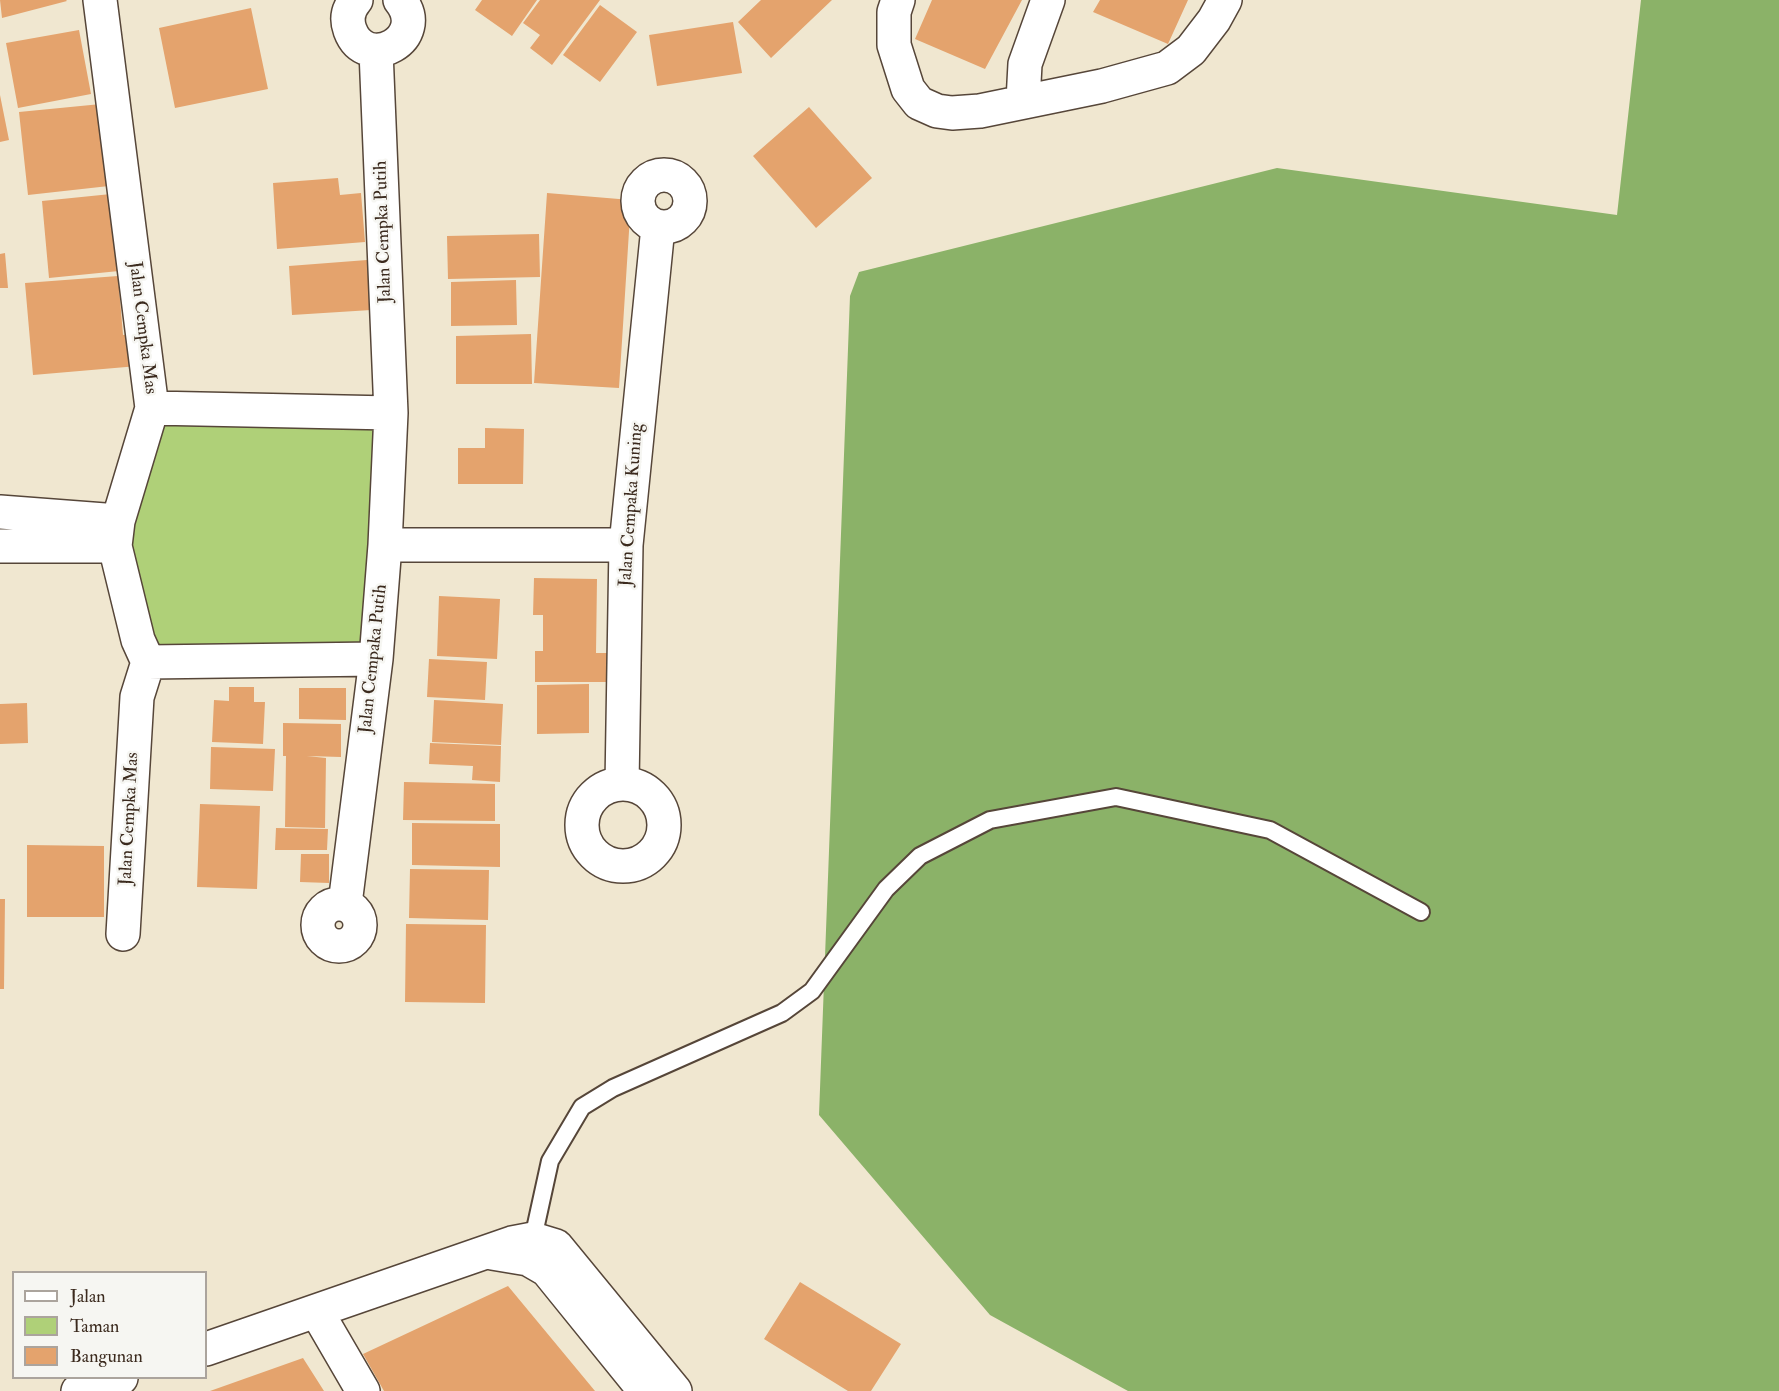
<!DOCTYPE html>
<html>
<head>
<meta charset="utf-8">
<style>
  body { margin:0 }
  #map { position:relative; width:1779px; height:1391px; overflow:hidden; background:#f0e7d0; font-family:"IM FELL Double Pica",serif }
  canvas { display:block }
  .legend { position:absolute; left:12px; top:1271px; width:195px; height:108px; box-sizing:border-box; background:#f6f6f2; border:2px solid #aba49d; margin:0; padding:8px 10px; list-style:none; font-size:18px; color:#3b2a1e }
  .legend li { display:flex; align-items:center; gap:12px; height:30px }
  .legend b { width:30px; border:2px solid #aba49d }
</style>
</head>
<body>
<div id="map">
<canvas width="1779" height="1391"></canvas>
<ul class="legend">
<li><b style="height:8px;background:#fff"></b>Jalan</li>
<li><b style="height:16px;background:#afd078"></b>Taman</li>
<li><b style="height:16px;background:#e4a36d"></b>Bangunan</li>
</ul>
</div>
<script>
const ctx = document.querySelector('canvas').getContext('2d');
ctx.lineJoin = 'round';
function fillPath(path, color) { ctx.fillStyle = color; ctx.fill(path, 'evenodd'); }
function strokePath(path, color, width, dash) { ctx.strokeStyle = color; ctx.lineWidth = width; ctx.lineCap = dash ? 'butt' : 'round'; ctx.setLineDash(dash || []); ctx.stroke(path); }
function drawText(font, color, halo, rows, align = 'center') {
  ctx.font = font + ' "IM FELL Double Pica",serif'; ctx.lineWidth = 5; ctx.setLineDash([]); ctx.textBaseline = 'middle'; ctx.strokeStyle = halo; ctx.fillStyle = color; for (const [text, x, y, turn = 0] of rows) {
    ctx.save(); ctx.translate(x, y); ctx.rotate((+turn || 0) * Math.PI / 180); ctx.textAlign = isNaN(turn) ? turn : align; if (halo) ctx.strokeText(text, 0, 0); ctx.fillText(text, 0, 0); ctx.restore();
  }
}
fillPath(new Path2D(`
  M 156,416 L 389,416 L 374,659 L 127,647 L 130,514 Z`), '#afd078');
fillPath(new Path2D(`
  M 1641,0 L 1779,0 L 1779,1391 L 1128,1391 L 990,1315 L 819,1115 L 850,296 L 859,272 L 1277,168 L 1617,215 Z`), '#8bb268');
fillPath(new Path2D(`
  M 0,0 L 66,0 L 67,1 L 2,18 Z
  M 482,0 L 537,0 L 512,36 L 475,10 Z
  M 540,0 L 600,0 L 552,65 L 530,48 L 540,35 L 523,23 Z
  M 761,0 L 832,0 L 771,58 L 738,22 Z
  M 932,0 L 1022,0 L 985,69 L 915,39 Z
  M 1100,0 L 1188,0 L 1168,44 L 1093,12 Z
  M 600,5 L 637,32 L 600,82 L 563,55 Z
  M 251,8 L 268,89 L 175,108 L 159,28 Z
  M 733,22 L 742,73 L 657,86 L 649,35 Z
  M 79,30 L 91,94 L 18,108 L 6,43 Z
  M 0,95 L 9,140 L 0,142 Z
  M 101,104 L 109,186 L 28,195 L 19,112 Z
  M 809,107 L 872,178 L 816,228 L 753,156 Z
  M 338,178 L 340,195 L 361,193 L 365,242 L 277,249 L 273,183 Z
  M 547,193 L 631,200 L 619,388 L 534,383 Z
  M 111,194 L 119,271 L 49,278 L 42,201 Z
  M 539,234 L 540,277 L 448,279 L 447,236 Z
  M 5,253 L 8,288 L 0,288 L 0,254 Z
  M 367,260 L 371,310 L 292,315 L 289,266 Z
  M 118,276 L 123,335 L 136,334 L 138,366 L 33,375 L 25,283 Z
  M 516,280 L 517,325 L 451,326 L 451,282 Z
  M 531,334 L 532,384 L 456,384 L 456,336 Z
  M 485,428 L 524,429 L 523,484 L 458,484 L 458,448 L 485,448 Z
  M 534,578 L 597,579 L 596,653 L 612,653 L 612,682 L 535,682 L 535,651 L 543,651 L 543,615 L 533,615 Z
  M 439,596 L 500,599 L 497,659 L 437,656 Z
  M 429,659 L 487,662 L 485,700 L 427,697 Z
  M 589,684 L 589,733 L 537,734 L 537,685 Z
  M 229,687 L 254,687 L 254,702 L 265,702 L 263,744 L 212,742 L 214,700 L 229,701 Z
  M 299,688 L 346,688 L 346,720 L 299,719 Z
  M 434,700 L 503,704 L 501,745 L 432,742 Z
  M 27,703 L 28,743 L 0,744 L 0,704 Z
  M 283,723 L 341,724 L 341,757 L 307,756 L 326,758 L 325,828 L 285,827 L 286,756 L 283,756 Z
  M 430,743 L 501,746 L 500,782 L 472,780 L 473,766 L 429,764 Z
  M 211,747 L 275,749 L 273,791 L 210,789 Z
  M 404,782 L 495,784 L 495,821 L 403,820 Z
  M 200,804 L 260,806 L 257,889 L 197,887 Z
  M 412,823 L 500,824 L 500,867 L 412,865 Z
  M 276,828 L 328,829 L 327,850 L 275,850 Z
  M 27,845 L 104,846 L 104,917 L 27,917 Z
  M 301,854 L 329,854 L 329,883 L 300,882 Z
  M 410,869 L 489,870 L 488,920 L 409,918 Z
  M 0,899 L 5,899 L 4,989 L 0,989 Z
  M 406,924 L 486,925 L 485,1003 L 405,1002 Z
  M 800,1282 L 901,1344 L 871,1391 L 848,1391 L 764,1339 Z
  M 508,1286 L 595,1391 L 384,1391 L 363,1354 Z
  M 303,1358 L 324,1391 L 210,1391 Z`), '#e4a36d');
const service = new Path2D(`
  M 532,1243 L 550,1161 L 582,1107 L 613,1088 L 782,1013 L 812,991 L 886,889 L 920,856 L 990,820 L 1116,797 L 1270,830 L 1421,912`);
const minor = new Path2D(`
  M 100,0 L 152,408 L 118,521 L 115,546 L 138,640 L 148,662 L 137,697 L 123,934
  M 356,0 C 348,9 346,19 350,30 C 366,74 431,38 400,0
  M 898,0 L 894,12 L 894,45 L 908,89 L 919,103 L 937,111 L 952,113 L 980,111 L 1102,86 L 1167,68 L 1191,50 L 1214,20 L 1225,0
  M 1023,101 L 1025,64 L 1048,0
  M638 201a26 26 0 1 1 52 0a26 26 0 1 1-52 0Z
  M 152,408 L 391,413
  M 0,512 L 118,521
  M 385,545 L 626,545
  M 0,546 L 115,546
  M 148,662 L 376,659
  M 622,784 L 626,545 L 658,227
  M582 825a41 41 0 1 1 82 0a41 41 0 1 1-82 0Z
  M318 925a21 21 0 1 1 42 0a21 21 0 1 1-42 0Z
  M 345,904 L 376,659 L 385,545 L 391,413 L 376,51
  M 492,1253 L 528,1259 L 547,1270 L 645,1391
  M 317,1312 L 363,1391
  M 206,1349 L 512,1243 L 533,1239 L 556,1246 L 675,1391
  M 78,1391 L 121,1378`);
strokePath(service, '#564639', 20);
strokePath(minor, '#564639', 36);
strokePath(service, '#fff', 16);
strokePath(minor, '#fff', 33);
drawText('18px', '#3b2a1e', '#f6f6f2', [
  ["Jalan Cempka Putih",384,232,-92],
  ["Jalan Cempka Mas",142,328,83],
  ["Jalan Cempaka Kuning",632,505,-86],
  ["Jalan Cempaka Putih",374,659,-84],
  ["Jalan Cempka Mas",130,819,-87]
]);
</script>
</body>
</html>
